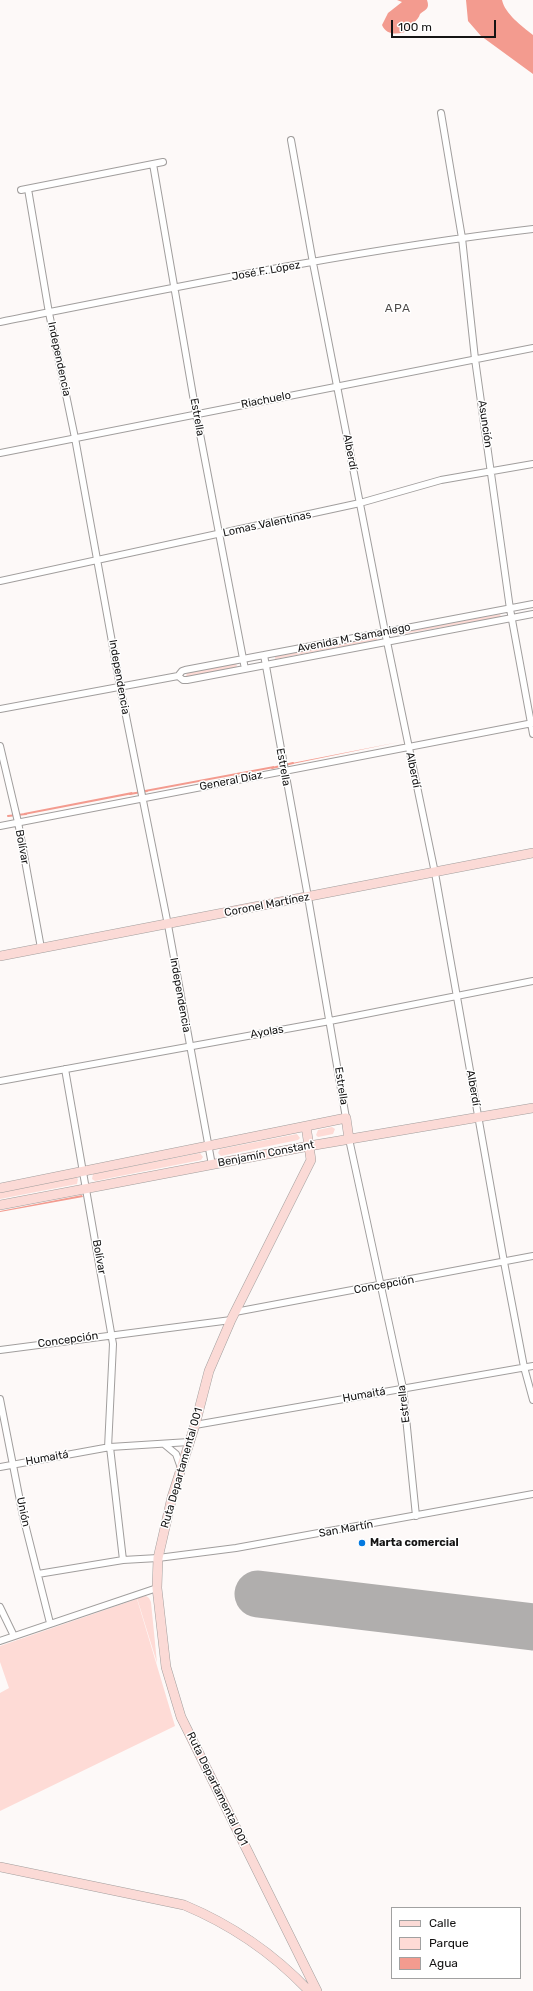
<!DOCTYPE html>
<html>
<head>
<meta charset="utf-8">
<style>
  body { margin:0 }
  #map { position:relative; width:533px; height:1991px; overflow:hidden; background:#fdf9f8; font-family:Rubik,sans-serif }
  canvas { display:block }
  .legend { position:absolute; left:391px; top:1907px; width:130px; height:72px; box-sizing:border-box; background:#fff; border:1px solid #a1a1a1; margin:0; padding:5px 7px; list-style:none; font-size:12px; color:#151414 }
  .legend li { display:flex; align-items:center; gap:8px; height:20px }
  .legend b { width:20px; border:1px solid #a1a1a1 }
  .scale { position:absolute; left:391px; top:20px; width:105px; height:18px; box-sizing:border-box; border:2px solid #151414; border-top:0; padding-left:5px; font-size:12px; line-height:14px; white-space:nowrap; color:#151414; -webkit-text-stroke:3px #fff; paint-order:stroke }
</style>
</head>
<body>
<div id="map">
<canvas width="533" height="1991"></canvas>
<ul class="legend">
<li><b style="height:5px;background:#fbdad6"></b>Calle</li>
<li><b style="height:11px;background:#fedbd6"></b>Parque</li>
<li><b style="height:11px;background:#f39b8f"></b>Agua</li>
</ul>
<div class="scale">100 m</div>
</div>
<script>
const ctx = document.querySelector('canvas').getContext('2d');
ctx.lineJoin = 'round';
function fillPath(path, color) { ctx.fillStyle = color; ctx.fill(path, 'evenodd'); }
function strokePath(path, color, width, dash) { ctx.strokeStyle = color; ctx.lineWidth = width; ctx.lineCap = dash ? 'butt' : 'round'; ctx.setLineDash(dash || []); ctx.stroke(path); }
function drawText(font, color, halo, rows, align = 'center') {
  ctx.font = font + ' Rubik,sans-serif'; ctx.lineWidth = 3; ctx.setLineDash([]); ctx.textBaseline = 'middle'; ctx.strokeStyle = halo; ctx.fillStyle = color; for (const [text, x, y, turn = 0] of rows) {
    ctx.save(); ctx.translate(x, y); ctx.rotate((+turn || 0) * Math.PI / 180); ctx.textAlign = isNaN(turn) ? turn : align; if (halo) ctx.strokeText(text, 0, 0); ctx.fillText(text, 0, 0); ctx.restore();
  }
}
fillPath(new Path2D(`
  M 500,614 L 501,617 L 397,635 L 398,633 Z
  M 377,637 L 377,640 L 275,659 L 275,656 Z
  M 235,664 L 237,665 L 236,668 L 188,677 L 186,676 L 187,673 Z
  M 332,1127 L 335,1129 L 333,1134 L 318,1137 L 316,1135 L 318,1130 Z
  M 297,1134 L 300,1138 L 298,1140 L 221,1156 L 218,1153 L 220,1149 Z
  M 200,1153 L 203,1157 L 201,1160 L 95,1181 L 92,1179 L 93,1174 Z
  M 76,1177 L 78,1179 L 77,1184 L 0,1199 L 0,1192 Z
  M 146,1596 L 149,1598 L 151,1602 L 157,1663 L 137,1598 Z
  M 137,1599 L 175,1726 L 0,1811 L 0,1693 L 9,1688 L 0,1662 L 0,1646 Z`), '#fedbd6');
fillPath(new Path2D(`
  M 397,0 L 427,0 C 430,9 426,9 420,14 C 418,21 411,23 410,30 C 401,34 387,37 382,25 L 388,13 L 402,2 Z
  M 466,0 L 502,0 C 505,14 522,26 533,35 L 533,74 L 481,36 L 468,21 Z
  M 399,742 L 292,764 L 292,763 Z
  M 274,766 L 274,768 L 145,792 L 145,790 Z
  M 132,792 L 133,794 L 24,815 L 24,813 Z
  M 82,1195 L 83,1197 L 0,1212 L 0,1211 Z`), '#f39b8f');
strokePath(new Path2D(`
  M 272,768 L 293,763
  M 130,794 L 147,791
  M 8,816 L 26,814`), '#f39b8f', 2);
strokePath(new Path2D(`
  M 258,1594 L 533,1627`), '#b0aead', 47);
const street = new Path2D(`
  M 441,113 L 462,238 L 475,359 L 510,609 L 533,734
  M 291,140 L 313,263 L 385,632 L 435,873 L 504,1262 L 524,1367 L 533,1400
  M 153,164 L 196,413 L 245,669
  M 28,189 L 49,313 L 75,438 L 120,686 L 168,925 L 212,1165
  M 21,190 L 163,162
  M 0,322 C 177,287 354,250 533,229
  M 0,453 L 533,348
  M 0,581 L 360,503 L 441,480 L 533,464
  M 264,655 L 308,897 L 346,1118
  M 178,676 L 183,680 L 187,680 L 533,614
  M 0,709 L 178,676 L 182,671 L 185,670 L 533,604
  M 0,746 L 18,822 L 41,948
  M 0,826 L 533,723
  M 65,1069 L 113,1344 L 108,1448
  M 0,1081 L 330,1021 L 533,981
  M 349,1139 L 403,1388 L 416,1516
  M 235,1312 L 533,1256
  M 0,1350 L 231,1320
  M 0,1399 L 23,1516 L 50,1623
  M 195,1425 L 533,1366
  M 164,1444 L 176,1454 L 181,1468
  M 110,1447 L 123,1560
  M 0,1467 L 110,1447 L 189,1442
  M 38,1574 L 123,1560 L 158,1558 L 236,1548 L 533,1494
  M 0,1607 L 14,1636
  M 0,1641 L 157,1588`);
const secondary = new Path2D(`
  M 0,956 L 533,853
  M 306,1126 L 311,1160 L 231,1320 L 209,1371 L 195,1425 L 172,1497 L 158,1558 L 157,1588 L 166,1667 L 181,1717 L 317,1991
  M 0,1188 L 346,1118 L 349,1139
  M 0,1205 L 309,1146 L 533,1108
  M 0,1867 L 184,1905 C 232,1925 273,1953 309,1991`);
strokePath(street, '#a19e9d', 8);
strokePath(secondary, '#a19e9d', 10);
strokePath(street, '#fff', 6);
strokePath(secondary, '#fbdad6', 9);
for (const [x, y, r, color] of [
  [362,1543,4,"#0379e0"]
]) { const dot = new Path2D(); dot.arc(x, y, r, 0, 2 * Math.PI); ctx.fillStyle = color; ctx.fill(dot); strokePath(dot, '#fff', 1.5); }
drawText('11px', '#151414', '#fff', [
  ["José F. López",266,271,-10],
  ["Independencia",59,359,78],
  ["Riachuelo",266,400,-11],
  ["Estrella",197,417,80],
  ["Asunción",485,424,82],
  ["Alberdí",350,452,79],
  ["Lomas Valentinas",267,524,-12],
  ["Avenida M. Samaniego",354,638,-11],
  ["Independencia",119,677,80],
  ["Estrella",283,767,80],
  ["Alberdí",413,770,78],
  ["General Díaz",231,781,-11],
  ["Bolívar",22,847,80],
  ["Coronel Martínez",267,905,-11],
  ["Independencia",180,995,80],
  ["Ayolas",267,1032,-10],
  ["Estrella",341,1086,81],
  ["Alberdí",473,1088,80],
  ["Benjamín Constant",266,1154,-11],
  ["Bolívar",99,1257,80],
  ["Concepción",384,1285,-10],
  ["Concepción",68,1340,-8],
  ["Humaitá",364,1395,-10],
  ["Estrella",404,1404,-97],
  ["Humaitá",47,1458,-10],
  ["Ruta Departamental 001",182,1468,-74],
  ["Unión",23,1512,78],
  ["San Martín",346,1529,-10],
  ["Ruta Departamental 001",217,1789,64]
]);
drawText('bold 11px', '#151414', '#fff', [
  ["Marta comercial",370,1543]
], 'left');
ctx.letterSpacing = '1px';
drawText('12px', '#4e4b4a', '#fff', [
  ["APA",398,309]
]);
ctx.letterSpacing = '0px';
</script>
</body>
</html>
